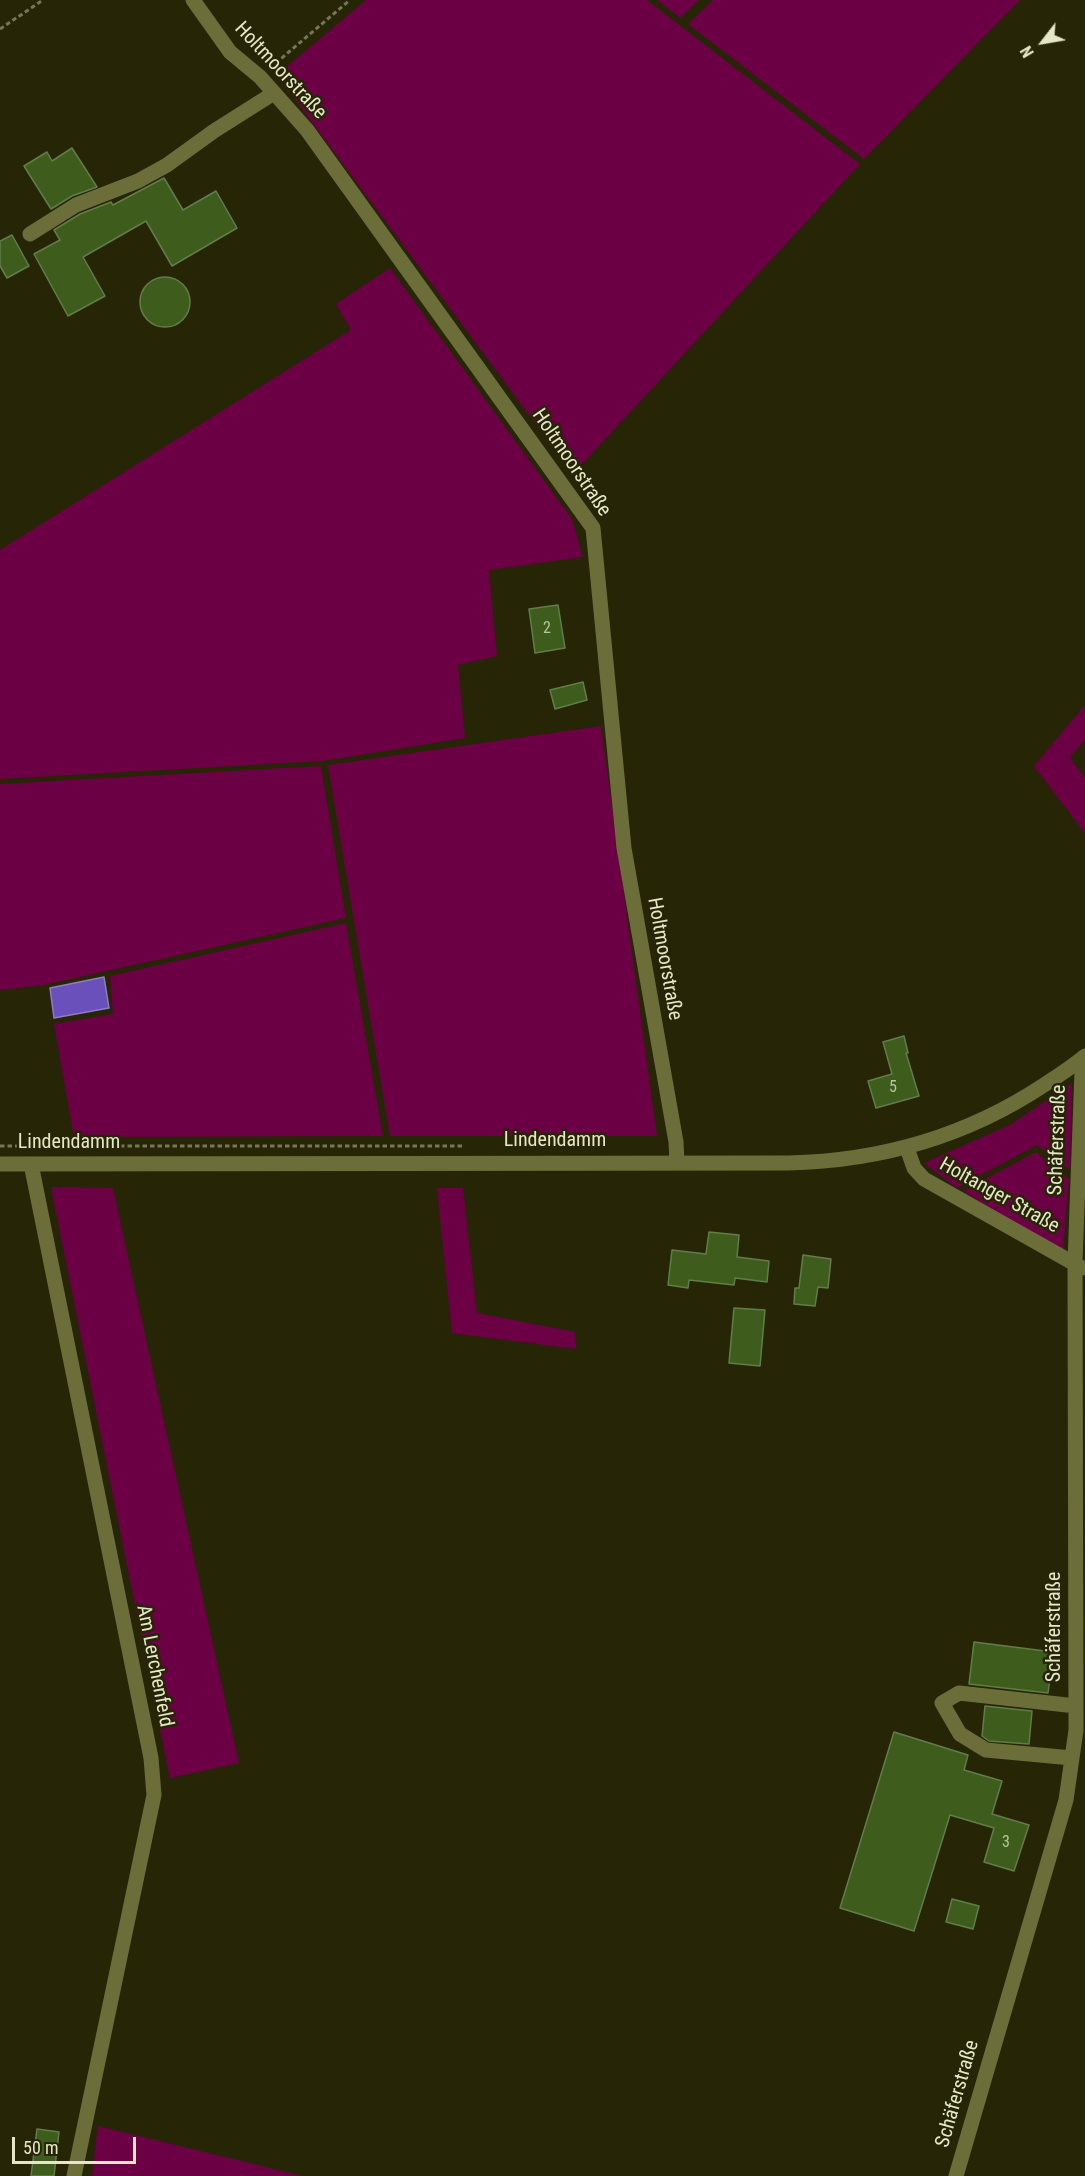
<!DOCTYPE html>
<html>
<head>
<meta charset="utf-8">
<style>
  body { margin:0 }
  #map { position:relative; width:1085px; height:2176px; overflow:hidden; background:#262607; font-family:"Roboto Condensed",sans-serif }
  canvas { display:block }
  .north { position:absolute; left:1013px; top:12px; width:60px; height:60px; -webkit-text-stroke:4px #262607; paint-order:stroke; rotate:239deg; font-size:16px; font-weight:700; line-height:24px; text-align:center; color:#e5e7c8 }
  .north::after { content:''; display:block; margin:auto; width:21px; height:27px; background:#e5e7c8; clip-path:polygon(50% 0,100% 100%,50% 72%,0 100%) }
  .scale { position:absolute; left:12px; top:2137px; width:124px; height:27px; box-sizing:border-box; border:3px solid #e5e7c8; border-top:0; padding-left:8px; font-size:18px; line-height:21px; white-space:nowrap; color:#e5e7c8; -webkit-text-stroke:4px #262607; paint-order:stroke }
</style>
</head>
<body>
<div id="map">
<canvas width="1085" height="2176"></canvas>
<div class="north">N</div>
<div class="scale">50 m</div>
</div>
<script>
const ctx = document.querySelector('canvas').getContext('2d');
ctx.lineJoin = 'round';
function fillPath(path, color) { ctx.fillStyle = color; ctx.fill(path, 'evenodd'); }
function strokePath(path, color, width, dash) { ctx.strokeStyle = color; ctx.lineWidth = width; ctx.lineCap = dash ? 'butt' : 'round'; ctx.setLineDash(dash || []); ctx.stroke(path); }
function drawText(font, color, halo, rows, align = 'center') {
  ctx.font = font + ' "Roboto Condensed",sans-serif'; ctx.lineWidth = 5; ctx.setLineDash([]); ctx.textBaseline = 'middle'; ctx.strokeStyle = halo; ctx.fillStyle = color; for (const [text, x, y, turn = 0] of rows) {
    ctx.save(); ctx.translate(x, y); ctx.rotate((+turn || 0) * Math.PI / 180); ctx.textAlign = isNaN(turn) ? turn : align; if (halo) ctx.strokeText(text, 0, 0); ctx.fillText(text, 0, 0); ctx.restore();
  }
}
fillPath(new Path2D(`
  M 366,0 L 647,0 L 860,164 L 573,474 L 277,75 Z
  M 657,0 L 699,0 L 680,18 Z
  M 713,0 L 1020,0 L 864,159 L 688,24 Z
  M 390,268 L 572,519 L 583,557 L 489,570 L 497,656 L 458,665 L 465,738 L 323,761 L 0,779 L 0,550 L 351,330 L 336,304 Z
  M 1085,705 L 1085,740 L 1070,757 L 1085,778 L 1085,833 L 1034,766 Z
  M 601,726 L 657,1136 L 390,1136 L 328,765 Z
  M 321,766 L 346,918 L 44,985 L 0,990 L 0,784 Z
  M 346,923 L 383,1136 L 74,1137 L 54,1024 L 113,1014 L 110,976 Z
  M 1072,1083 L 1070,1170 L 1037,1145 L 957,1188 L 924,1163 L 1010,1125 Z
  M 1036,1152 L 1069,1179 L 1063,1252 L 963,1191 Z
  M 51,1187 L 113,1188 L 239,1763 L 170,1778 Z
  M 437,1188 L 463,1188 L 477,1313 L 575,1332 L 576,1349 L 452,1333 Z
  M 98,2126 L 303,2176 L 92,2176 Z`), '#6b0044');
const water = new Path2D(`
  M 104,977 L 109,1008 L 54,1018 L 50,988 Z`);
fillPath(water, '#6a50bb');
strokePath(water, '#8f7dbf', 1.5);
const building = new Path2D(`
  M 72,148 L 97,187 L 72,196 L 51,209 L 24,166 L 47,152 L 52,161 Z
  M 164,178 L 183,210 L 216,191 L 237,228 L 172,266 L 146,221 L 83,257 L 105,296 L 68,316 L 34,254 L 60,240 L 54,230 L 80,214 L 111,202 L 113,205 Z
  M 12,235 L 29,266 L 7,278 L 0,266 L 0,241 Z
  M140 302a25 25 0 1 1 50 0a25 25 0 1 1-50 0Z
  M 558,605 L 565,648 L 535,653 L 529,609 Z
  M 583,682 L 587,700 L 555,709 L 550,690 Z
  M 904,1036 L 908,1053 L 906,1053 L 919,1096 L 876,1108 L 868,1081 L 892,1074 L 883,1042 Z
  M 709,1232 L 739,1235 L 737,1257 L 769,1261 L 767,1282 L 735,1278 L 734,1285 L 689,1280 L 688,1288 L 668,1285 L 672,1250 L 706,1254 Z
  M 803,1255 L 831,1259 L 828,1288 L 818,1287 L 815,1306 L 794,1304 L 795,1288 L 799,1288 Z
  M 734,1308 L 765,1310 L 760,1366 L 729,1363 Z
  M 974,1642 L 1053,1652 L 1048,1693 L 969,1684 Z
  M 985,1706 L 1032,1711 L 1029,1744 L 989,1741 L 982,1736 Z
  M 894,1732 L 968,1755 L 964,1770 L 1002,1781 L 992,1814 L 1029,1825 L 1014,1871 L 984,1862 L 994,1828 L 950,1815 L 914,1931 L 840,1908 Z
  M 952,1899 L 979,1906 L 973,1929 L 946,1922 Z
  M 37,2129 L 59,2132 L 54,2176 L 31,2176 Z`);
fillPath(building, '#3e5c1c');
strokePath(building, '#637d49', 1.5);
strokePath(new Path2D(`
  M 0,29 L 43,0
  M 270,68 L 350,0
  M 0,1146 L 463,1146`), '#767758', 3, [4.5, 3]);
strokePath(new Path2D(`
  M 193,0 L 230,52 L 260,77 L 307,130 L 593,528 L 624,848 L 676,1142 L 677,1162
  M 30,234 L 76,205 L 138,181 L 167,165 L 214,131 L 274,93
  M 907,1148 L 914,1168 L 924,1179 L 1082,1268
  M 0,1164 L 788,1163 C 880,1161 967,1136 1044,1085 C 1058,1076 1072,1067 1085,1056
  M 31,1164 L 151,1758 L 154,1795 L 74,2176
  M 1072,1758 L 986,1750 L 960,1734 L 942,1703 L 959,1693 L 1076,1706
  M 956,2176 L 1066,1800 L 1076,1730 L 1075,1263 L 1082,1071 L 1077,1063`), '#6c6e3a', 15);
drawText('16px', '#bbc49d', null, [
  ["2",547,629],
  ["5",893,1088],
  ["3",1006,1843]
]);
drawText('20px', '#e5e7c8', '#262607', [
  ["Holtmoorstraße",280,71,47],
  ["Holtmoorstraße",571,463,56],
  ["Holtmoorstraße",664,959,80],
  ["Schäferstraße",1058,1140,-88],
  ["Lindendamm",555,1141],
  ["Lindendamm",69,1143],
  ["Holtanger Straße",999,1196,29],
  ["Schäferstraße",1055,1627,-90],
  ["Am Lerchenfeld",154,1666,79],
  ["Schäferstraße",958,2094,-74]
]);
</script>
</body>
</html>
